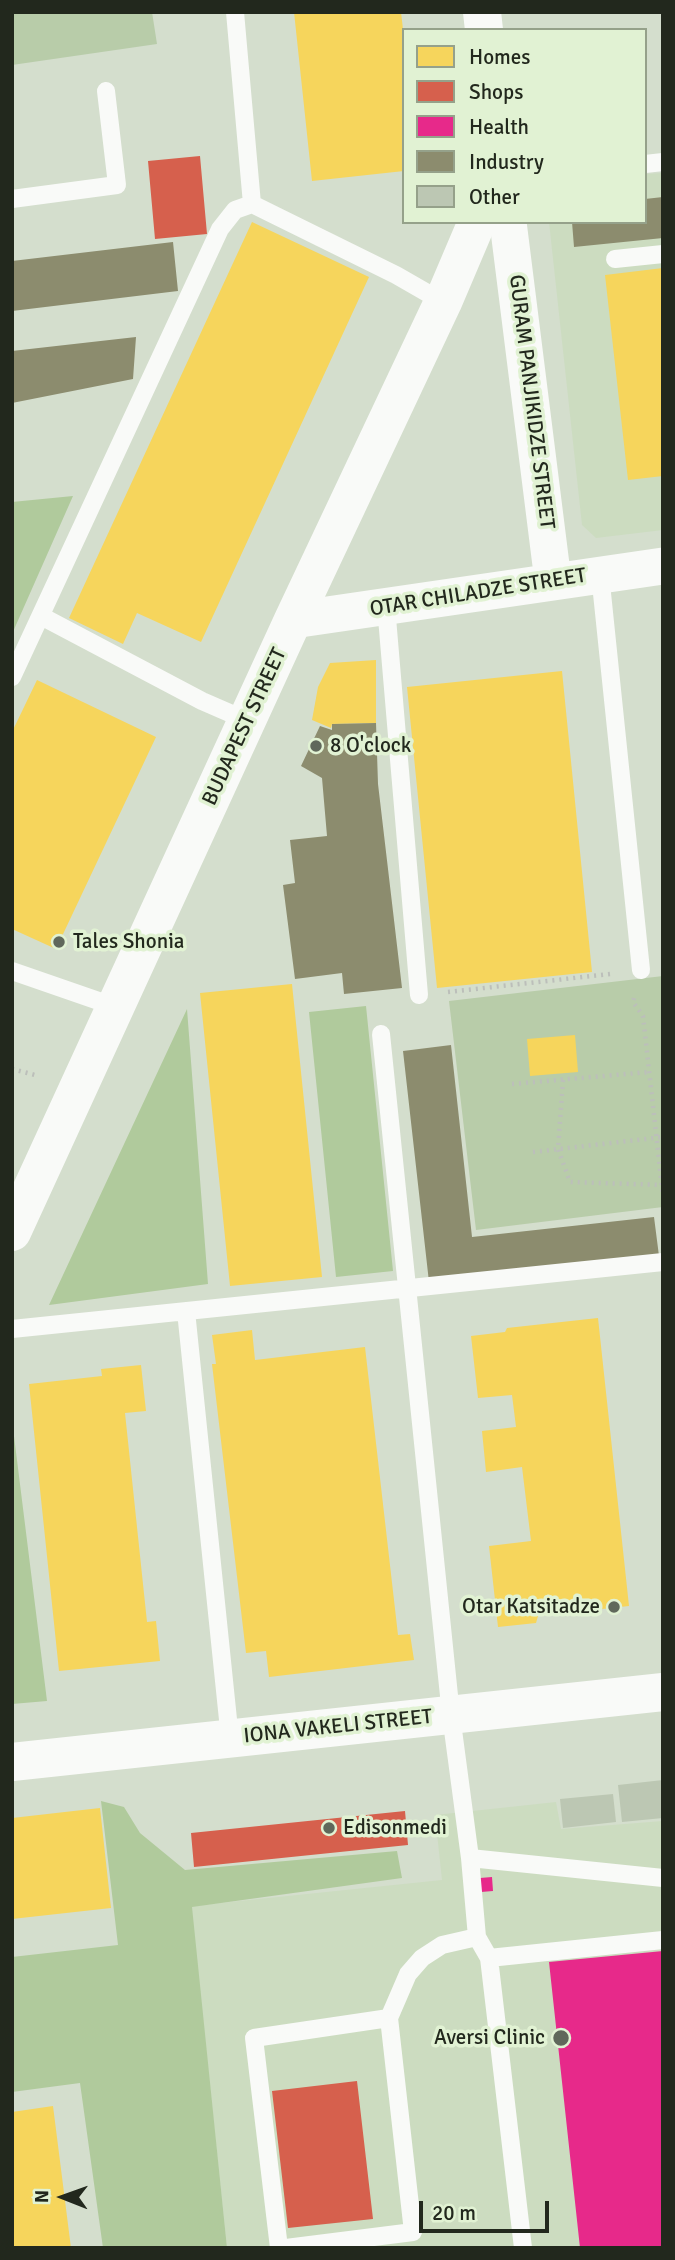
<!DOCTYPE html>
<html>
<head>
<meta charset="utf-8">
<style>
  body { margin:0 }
  #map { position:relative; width:675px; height:2260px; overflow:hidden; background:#d4decd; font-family:Signika,sans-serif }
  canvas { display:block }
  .frame { position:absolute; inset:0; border:14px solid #22281d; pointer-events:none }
  .legend { position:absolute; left:402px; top:28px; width:245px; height:196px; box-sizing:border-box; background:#e1f2d3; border:2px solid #95a18a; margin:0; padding:9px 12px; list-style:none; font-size:21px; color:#22281d }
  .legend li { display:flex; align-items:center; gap:14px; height:35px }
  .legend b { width:35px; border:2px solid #95a18a }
  .north { position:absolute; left:28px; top:2162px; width:70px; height:70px; -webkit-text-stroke:5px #e1f2d3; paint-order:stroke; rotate:271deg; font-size:19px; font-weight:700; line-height:28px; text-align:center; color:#22281d }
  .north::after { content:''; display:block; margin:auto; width:24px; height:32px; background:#22281d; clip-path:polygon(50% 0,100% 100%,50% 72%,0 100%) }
  .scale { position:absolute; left:419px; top:2201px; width:130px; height:32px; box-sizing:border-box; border:4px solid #22281d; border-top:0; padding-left:9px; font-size:21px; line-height:24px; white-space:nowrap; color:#22281d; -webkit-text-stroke:5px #e1f2d3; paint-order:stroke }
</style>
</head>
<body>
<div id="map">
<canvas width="675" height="2260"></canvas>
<div class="frame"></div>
<ul class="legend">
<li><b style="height:19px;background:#f6d55c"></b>Homes</li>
<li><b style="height:19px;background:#d6604d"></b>Shops</li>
<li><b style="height:19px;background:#e7298a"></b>Health</li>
<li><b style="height:19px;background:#8c8c6e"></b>Industry</li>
<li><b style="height:19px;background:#bcc7b3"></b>Other</li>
</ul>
<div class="north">N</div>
<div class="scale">20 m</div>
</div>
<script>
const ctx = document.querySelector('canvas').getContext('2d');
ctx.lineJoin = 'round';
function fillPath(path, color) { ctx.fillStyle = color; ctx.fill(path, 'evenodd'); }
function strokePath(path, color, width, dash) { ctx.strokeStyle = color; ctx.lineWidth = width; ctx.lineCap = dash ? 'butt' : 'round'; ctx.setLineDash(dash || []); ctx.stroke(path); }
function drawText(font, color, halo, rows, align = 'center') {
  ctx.font = font + ' Signika,sans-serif'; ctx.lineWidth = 7; ctx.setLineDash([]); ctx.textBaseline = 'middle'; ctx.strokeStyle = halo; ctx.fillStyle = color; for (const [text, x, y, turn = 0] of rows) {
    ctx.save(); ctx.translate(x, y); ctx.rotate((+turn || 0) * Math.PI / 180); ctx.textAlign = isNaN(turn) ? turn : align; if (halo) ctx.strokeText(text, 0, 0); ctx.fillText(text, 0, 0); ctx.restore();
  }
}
fillPath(new Path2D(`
  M 663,173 L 663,530 L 596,538 L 582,525 L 549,222 L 645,222 L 645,174 Z
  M 556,1802 L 561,1829 L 663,1821 L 663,2248 L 227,2248 L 191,1906 L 442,1880 L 435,1815 Z`), '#ccdcc0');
fillPath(new Path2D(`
  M 12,12 L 152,12 L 157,44 L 12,65 Z
  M 663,976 L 663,1207 L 476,1230 L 449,1001 Z`), '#b8cca9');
fillPath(new Path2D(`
  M 73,496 L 12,634 L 12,502 Z
  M 366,1006 L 393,1271 L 336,1277 L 309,1012 Z
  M 187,1009 L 208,1284 L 49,1305 Z
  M 12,1420 L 47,1701 L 12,1704 Z
  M 101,1801 L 124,1807 L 140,1833 L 185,1870 L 397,1851 L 402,1878 L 192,1907 L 227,2248 L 103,2248 L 80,2083 L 12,2092 L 12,1957 L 118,1945 Z`), '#b0ca9c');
fillPath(new Path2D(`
  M 294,12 L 401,12 L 404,38 L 404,171 L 312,181 Z
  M 252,222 L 369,277 L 201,642 L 137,613 L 123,644 L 69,618 Z
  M 663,268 L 663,476 L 628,480 L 605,275 Z
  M 376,660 L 376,723 L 332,724 L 331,728 L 312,720 L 318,687 L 330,663 Z
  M 562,671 L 592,972 L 437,988 L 407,687 Z
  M 37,680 L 156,737 L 56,949 L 12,929 L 12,732 Z
  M 292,984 L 322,1277 L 230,1286 L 200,993 Z
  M 575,1035 L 578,1072 L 530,1076 L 527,1039 Z
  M 598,1318 L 629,1606 L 538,1616 L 536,1623 L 498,1627 L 489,1546 L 531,1541 L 522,1467 L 486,1472 L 482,1431 L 516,1427 L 512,1395 L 478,1398 L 471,1336 L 505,1332 L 507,1328 Z
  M 252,1330 L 255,1360 L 365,1347 L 398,1635 L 410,1634 L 414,1660 L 269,1677 L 266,1651 L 246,1653 L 212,1364 L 216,1364 L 212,1335 Z
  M 141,1365 L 146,1411 L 125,1413 L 147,1622 L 156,1621 L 160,1661 L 59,1671 L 29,1384 L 102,1376 L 101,1369 Z
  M 100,1808 L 111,1908 L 12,1919 L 12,1818 Z
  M 53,2106 L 71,2248 L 12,2248 L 12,2112 Z`), '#f6d55c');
fillPath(new Path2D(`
  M 200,156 L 207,234 L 155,239 L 148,161 Z
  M 405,1811 L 408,1845 L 194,1867 L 191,1833 Z
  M 357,2081 L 373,2219 L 288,2228 L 272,2091 Z`), '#d6604d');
fillPath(new Path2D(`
  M 492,1877 L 493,1891 L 481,1892 L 480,1878 Z
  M 663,1951 L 663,2248 L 580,2248 L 549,1962 Z`), '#e7298a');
fillPath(new Path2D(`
  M 663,197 L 663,238 L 574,247 L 572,222 L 645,222 L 645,199 Z
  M 173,242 L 178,291 L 12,311 L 12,261 Z
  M 136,337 L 133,379 L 12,403 L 12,351 Z
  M 376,723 L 378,784 L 402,988 L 344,994 L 342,973 L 295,979 L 283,885 L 295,883 L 290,840 L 327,836 L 322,778 L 301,766 L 320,726 L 332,730 L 332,724 Z
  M 451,1045 L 472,1237 L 654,1217 L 659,1256 L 429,1282 L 403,1051 Z`), '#8c8c6e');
fillPath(new Path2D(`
  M 663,1780 L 663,1818 L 622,1822 L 618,1785 Z
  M 613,1794 L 616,1822 L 563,1828 L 560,1799 Z`), '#bcc7b3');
strokePath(new Path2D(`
  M 448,992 L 610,974
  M 634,998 L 633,1002 L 643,1016 L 663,1196
  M 12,1069 L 35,1075
  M 563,1080 L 558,1149 L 570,1182 L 662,1185
  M 512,1084 L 649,1072
  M 533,1152 L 663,1137`), '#bcbfba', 4.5, [2, 5]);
strokePath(new Path2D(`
  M 235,12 L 252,204
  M 645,164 L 663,162
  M 12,199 L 117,185 L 106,91
  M 615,259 L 663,254
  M 600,574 L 641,970
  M 386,606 L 419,995
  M 41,616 L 202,701 L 248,721
  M 12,677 L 220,229 L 235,210 L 252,204 L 396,275 L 443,302
  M 12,971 L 116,1007
  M 381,1034 L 451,1715 L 470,1858 L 477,1937 L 489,1958 L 523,2248
  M 186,1311 L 230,1739
  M 12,1329 L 663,1262
  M 470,1858 L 663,1878
  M 489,1958 L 663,1940
  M 279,2248 L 254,2038 L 389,2018
  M 286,2248 L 413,2232 L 389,2018 L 408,1974 L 422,1958 L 442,1945 L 477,1937`), '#f9faf8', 18);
strokePath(new Path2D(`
  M 508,222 L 553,581
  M 293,620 L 663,566`), '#f9faf8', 37);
strokePath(new Path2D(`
  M 482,12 L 484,30
  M 12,1232 L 293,620 L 443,302 L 477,222
  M 12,1762 L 663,1692`), '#f9faf8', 38);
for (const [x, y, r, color] of [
  [316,746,7,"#60685b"],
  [59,942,7,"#60685b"],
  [614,1607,7,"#60685b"],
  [329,1828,7,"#60685b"],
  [561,2038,9,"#60685b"]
]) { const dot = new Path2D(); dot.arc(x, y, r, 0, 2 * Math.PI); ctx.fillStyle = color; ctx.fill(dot); strokePath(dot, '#e1f2d3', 2.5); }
drawText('21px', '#22281d', '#e1f2d3', [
  ["GURAM PANJIKIDZE STREET",531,402,83],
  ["OTAR CHILADZE STREET",478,593,-9],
  ["BUDAPEST STREET",245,727,-65],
  ["IONA VAKELI STREET",338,1727,-6]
]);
drawText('21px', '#22281d', '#e1f2d3', [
  ["8 O'clock",330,746],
  ["Tales Shonia",73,942],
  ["Otar Katsitadze",600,1607,"right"],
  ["Edisonmedi",343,1828],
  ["Aversi Clinic",545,2038,"right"]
], 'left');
</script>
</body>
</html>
